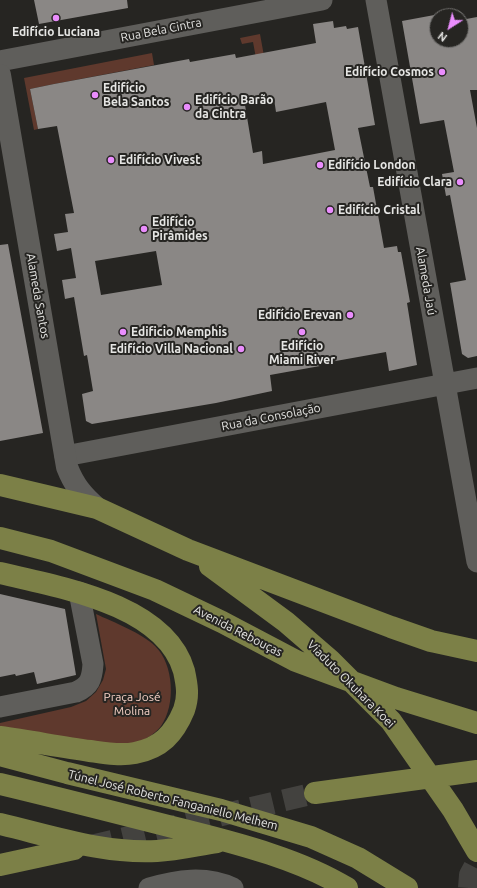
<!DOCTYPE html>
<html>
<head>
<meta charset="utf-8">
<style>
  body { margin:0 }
  #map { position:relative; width:477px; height:888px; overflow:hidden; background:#262522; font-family:Ubuntu,sans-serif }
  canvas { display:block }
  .north { position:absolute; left:429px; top:8px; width:40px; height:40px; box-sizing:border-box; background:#262522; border:1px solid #737270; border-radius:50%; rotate:216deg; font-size:11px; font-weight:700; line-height:16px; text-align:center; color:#e6e6e4 }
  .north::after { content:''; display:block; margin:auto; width:14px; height:18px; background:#ea8dfd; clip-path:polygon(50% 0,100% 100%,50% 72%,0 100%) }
</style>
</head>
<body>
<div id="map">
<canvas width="477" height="888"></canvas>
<div class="north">N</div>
</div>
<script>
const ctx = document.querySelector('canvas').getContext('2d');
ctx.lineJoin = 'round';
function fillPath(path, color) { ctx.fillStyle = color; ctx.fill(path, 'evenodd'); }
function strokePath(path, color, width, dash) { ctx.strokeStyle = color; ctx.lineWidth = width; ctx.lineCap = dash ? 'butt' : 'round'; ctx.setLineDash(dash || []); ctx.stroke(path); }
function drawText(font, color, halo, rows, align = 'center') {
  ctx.font = font + ' Ubuntu,sans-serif'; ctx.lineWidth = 4; ctx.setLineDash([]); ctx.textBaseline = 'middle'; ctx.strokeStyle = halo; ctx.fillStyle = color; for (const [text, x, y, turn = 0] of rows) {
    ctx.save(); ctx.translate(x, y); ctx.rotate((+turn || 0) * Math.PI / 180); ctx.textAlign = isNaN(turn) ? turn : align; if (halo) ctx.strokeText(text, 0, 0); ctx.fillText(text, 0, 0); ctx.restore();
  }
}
fillPath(new Path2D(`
  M 260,34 L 266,67 L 258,69 L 253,42 L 242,44 L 240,38 Z
  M 152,53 L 154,65 L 54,84 L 30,89 L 38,129 L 34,130 L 24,78 Z
  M 96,614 C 113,622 142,633 155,646 C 174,664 176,705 161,726 C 154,735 144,740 134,745 L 0,735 L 0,723 L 71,707 L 86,701 L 96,692 L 103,680 L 106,669 Z`), '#5f392d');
fillPath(new Path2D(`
  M 34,0 L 127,0 L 128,8 L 39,24 Z
  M 456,11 L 457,16 L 437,16 L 437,40 L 461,40 L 461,20 L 477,17 L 477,90 L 470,90 L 477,128 L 477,356 L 468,358 L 462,354 L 450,283 L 466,280 L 450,195 L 446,196 L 442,174 L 454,172 L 444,120 L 420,124 L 402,21 Z
  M 333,21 L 334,28 L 346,26 L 347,29 L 358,27 L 375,125 L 358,128 L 370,187 L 373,187 L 384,248 L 397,246 L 398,252 L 401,252 L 410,302 L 407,303 L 417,365 L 389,371 L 386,352 L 319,364 L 320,366 L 270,375 L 272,391 L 216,403 L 92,424 L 86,421 L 82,394 L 93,391 L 87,355 L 84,356 L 74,297 L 65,299 L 62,280 L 76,278 L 71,248 L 57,251 L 54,234 L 68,232 L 65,214 L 74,213 L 57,126 L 38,129 L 30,89 L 54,84 L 189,59 L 190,62 L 235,54 L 236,58 L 316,43 L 313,24 ZM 274,99 L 276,112 L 326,102 L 335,150 L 263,164 L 262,151 L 253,153 L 245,105 ZM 156,251 L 162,285 L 101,295 L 95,261 Z
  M 8,244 L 43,433 L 0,441 L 0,245 Z
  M 0,594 L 65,609 L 76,675 L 37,684 L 34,672 L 16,676 L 15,674 L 0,677 Z`), '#8a8785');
strokePath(new Path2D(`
  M 91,846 L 315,793
  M 469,888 L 470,875 L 477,862`), '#43423f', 22, [22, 11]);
strokePath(new Path2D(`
  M 376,0 L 477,562
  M 0,61 L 322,0
  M 65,456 L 477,378
  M 0,707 L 76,692 C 90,686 92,679 93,664 L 79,592
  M 149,888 C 177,880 205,875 233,888`), '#5f5e5b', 21);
strokePath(new Path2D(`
  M 0,75 L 67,467 C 74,485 82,495 97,508`), '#5f5e5b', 22);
strokePath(new Path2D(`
  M 0,485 L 97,508 L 188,550 L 391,627 L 431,641 L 477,651
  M 0,538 L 51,551 L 155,590 L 222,622 L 296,661 L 396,698 L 477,723
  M 210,566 L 286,622 L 330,660 L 391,721 L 453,810 L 477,851
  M 0,573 C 58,587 165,604 184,671 C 187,685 189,696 184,710 C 174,734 161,748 135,753 C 120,756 104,753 90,751 C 60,747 30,741 0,737
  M 0,755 L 67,773 L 221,810 L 311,837 L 358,858 L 407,888
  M 0,784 C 63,799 125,815 188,831 C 240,844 301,860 347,888
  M 315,793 L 477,771
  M 0,824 C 51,836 104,854 157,851 C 177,850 197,845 217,842
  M 0,865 L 74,849`), '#7c8047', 22);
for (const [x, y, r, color] of [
  [56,18,4,"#ea8dfd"],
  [442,72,4,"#ea8dfd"],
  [95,95,4,"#ea8dfd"],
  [187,107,4,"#ea8dfd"],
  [111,160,4,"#ea8dfd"],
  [320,165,4,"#ea8dfd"],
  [460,182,4,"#ea8dfd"],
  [330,210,4,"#ea8dfd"],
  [144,229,4,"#ea8dfd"],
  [350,315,4,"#ea8dfd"],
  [123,332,4,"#ea8dfd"],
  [302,332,4,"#ea8dfd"],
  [241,349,4,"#ea8dfd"]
]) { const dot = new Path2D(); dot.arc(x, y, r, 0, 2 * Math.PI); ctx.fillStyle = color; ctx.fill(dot); strokePath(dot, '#262522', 1.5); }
drawText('12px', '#e6e6e4', '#262522', [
  ["Rua Bela Cintra",161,30,-11],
  ["Alameda Jaú",426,281,80],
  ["Alameda Santos",38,296,80],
  ["Rua da Consolação",271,417,-11],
  ["Avenida Rebouças",238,631,27],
  ["Viaduto Okuhara Koei",351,684,45],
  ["Túnel José Roberto Fanganiello Melhem",173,800,14]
]);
drawText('bold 12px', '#e6e6e4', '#262522', [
  ["Edifício Luciana",56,32,"center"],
  ["Edifício Cosmos",434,72,"right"],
  ["Edifício",103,88],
  ["Bela Santos",103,102],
  ["Edifício Barão",195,100],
  ["da Cintra",195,114],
  ["Edifício Vivest",119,160],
  ["Edifício London",328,165],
  ["Edifício Clara",452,182,"right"],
  ["Edifício Cristal",338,210],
  ["Edifício",152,222],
  ["Pirâmides",152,236],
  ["Edifício Erevan",342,315,"right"],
  ["Edificio Memphis",131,332],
  ["Edifício",302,346,"center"],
  ["Miami River",302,360,"center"],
  ["Edifício Villa Nacional",233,349,"right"]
], 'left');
drawText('12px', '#f5d0c5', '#262522', [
  ["Praça José",132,697],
  ["Molina",132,711]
]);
</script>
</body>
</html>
